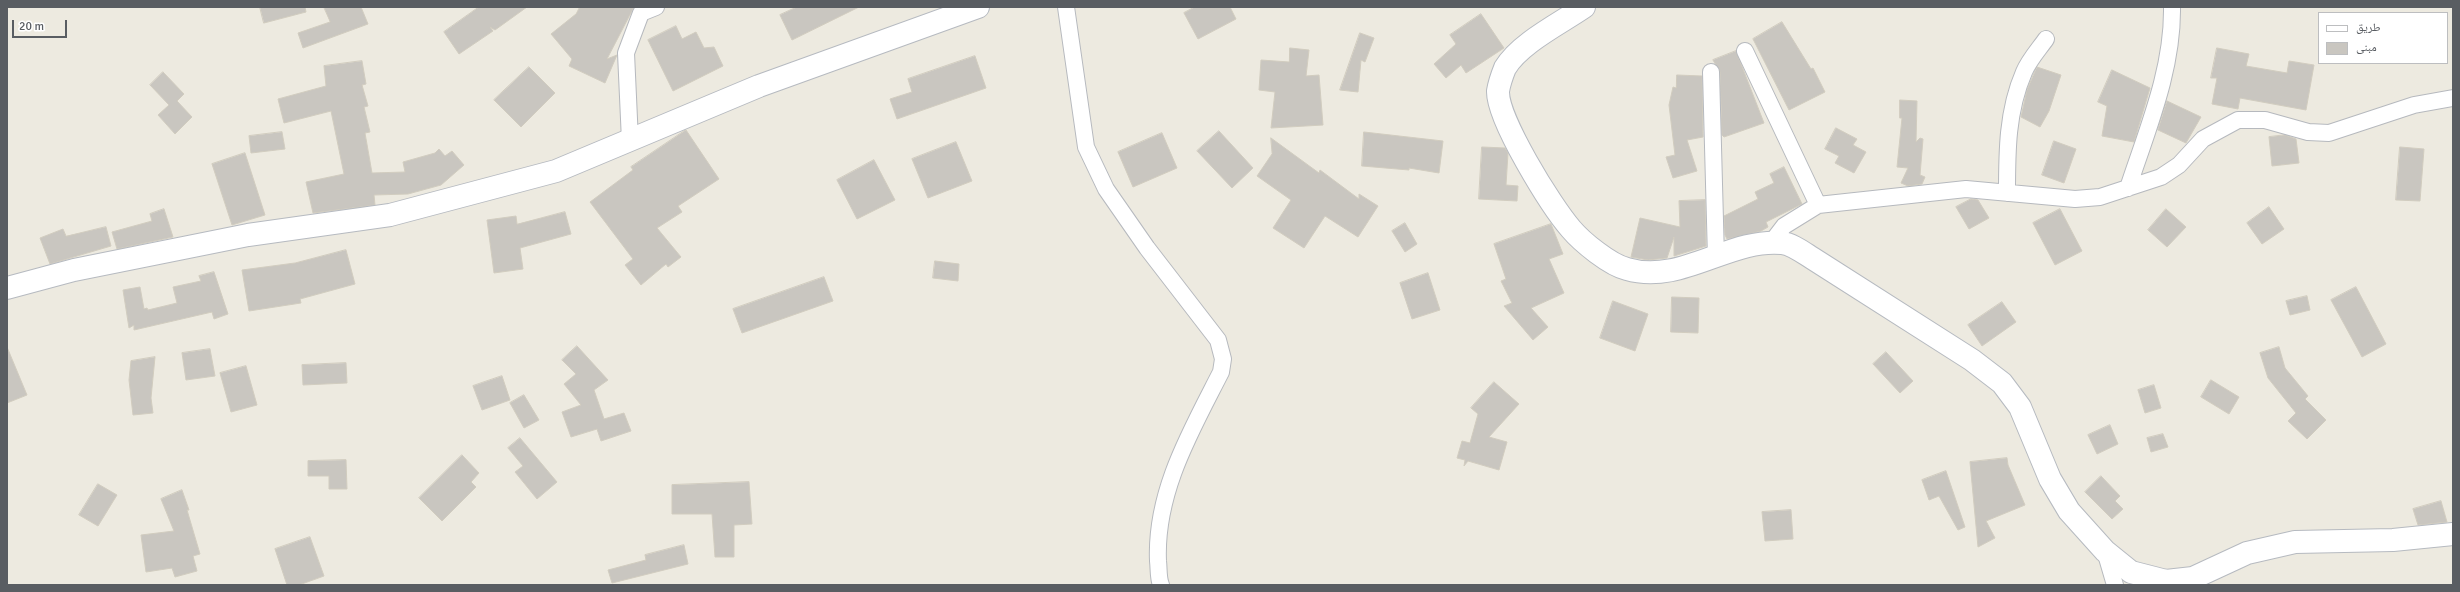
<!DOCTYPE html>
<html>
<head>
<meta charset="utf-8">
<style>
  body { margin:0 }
  #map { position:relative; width:2460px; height:592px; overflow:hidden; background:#edeae0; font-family:Signika,"Noto Naskh Arabic",sans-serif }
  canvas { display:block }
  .frame { position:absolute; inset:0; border:8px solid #595d62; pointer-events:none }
  .legend { position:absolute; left:2318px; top:12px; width:130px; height:52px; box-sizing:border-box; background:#fff; border:1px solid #bdbec0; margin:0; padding:5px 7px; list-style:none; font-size:12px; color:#595d62 }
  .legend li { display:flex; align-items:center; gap:8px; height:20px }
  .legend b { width:20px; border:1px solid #bdbec0 }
  .scale { position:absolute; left:12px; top:20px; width:55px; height:18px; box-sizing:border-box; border:2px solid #595d62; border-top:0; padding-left:5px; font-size:12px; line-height:14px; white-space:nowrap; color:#595d62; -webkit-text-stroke:3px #fff; paint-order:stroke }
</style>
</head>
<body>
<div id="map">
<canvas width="2460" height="592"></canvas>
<div class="frame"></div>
<ul class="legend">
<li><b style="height:5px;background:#fff"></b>طريق</li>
<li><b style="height:11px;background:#c9c6c0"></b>مبنى</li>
</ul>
<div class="scale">20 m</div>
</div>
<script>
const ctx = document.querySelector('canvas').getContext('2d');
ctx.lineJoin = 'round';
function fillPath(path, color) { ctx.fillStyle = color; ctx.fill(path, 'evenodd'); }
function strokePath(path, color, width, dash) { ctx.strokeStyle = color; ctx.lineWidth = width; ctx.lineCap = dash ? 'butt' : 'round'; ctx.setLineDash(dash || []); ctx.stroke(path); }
const building = new Path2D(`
  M 260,7 L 305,7 L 306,12 L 264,23 Z
  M 324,7 L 361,7 L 368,24 L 303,48 L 298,33 L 330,22 Z
  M 479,7 L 527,7 L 495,30 L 490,27 L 493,31 L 459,54 L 444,32 Z
  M 580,7 L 634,7 L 607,59 L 617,55 L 605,83 L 569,66 L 572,59 L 551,34 L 576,14 Z
  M 797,7 L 859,7 L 792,40 L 780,15 Z
  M 1195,7 L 1230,7 L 1236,19 L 1198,39 L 1184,13 Z
  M 1481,14 L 1504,48 L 1466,73 L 1461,65 L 1446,78 L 1434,64 L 1456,44 L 1450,35 Z
  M 1782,22 L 1811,69 L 1813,68 L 1825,92 L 1789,110 L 1753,39 Z
  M 676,26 L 682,39 L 696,32 L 704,48 L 714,47 L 723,66 L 673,91 L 648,40 Z
  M 1360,33 L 1374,38 L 1365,62 L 1361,60 L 1358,92 L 1340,90 Z
  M 1290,48 L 1309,50 L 1306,76 L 1319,75 L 1323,125 L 1271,128 L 1275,92 L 1259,90 L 1261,60 L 1289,62 Z
  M 2217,48 L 2249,54 L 2246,66 L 2287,73 L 2289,61 L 2314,65 L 2306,110 L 2240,98 L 2238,109 L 2212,104 L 2217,78 L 2211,78 Z
  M 1736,51 L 1764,123 L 1724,137 L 1722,135 L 1720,72 L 1713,60 Z
  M 975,56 L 986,88 L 897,119 L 890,99 L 912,92 L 908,79 Z
  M 362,61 L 366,84 L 362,85 L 368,106 L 364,107 L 370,132 L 365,133 L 372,173 L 405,172 L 403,162 L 435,153 L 439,149 L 445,156 L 452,151 L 464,165 L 441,185 L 408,194 L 374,195 L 375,205 L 313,213 L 306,182 L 344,174 L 331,111 L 284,123 L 278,99 L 326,86 L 324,66 Z
  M 529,67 L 555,93 L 521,127 L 494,100 Z
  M 2037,67 L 2061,75 L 2049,111 L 2040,127 L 2021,117 L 2027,90 Z
  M 2112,70 L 2150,88 L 2134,142 L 2102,136 L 2107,106 L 2098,102 Z
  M 163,72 L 184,94 L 177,101 L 192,117 L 175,134 L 158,115 L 169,105 L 150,85 Z
  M 1677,75 L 1702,76 L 1703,137 L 1687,140 L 1697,171 L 1673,178 L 1666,157 L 1675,155 L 1669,105 L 1673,87 L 1676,88 Z
  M 1900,100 L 1917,101 L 1916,142 L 1920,138 L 1923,139 L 1920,175 L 1925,177 L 1922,184 L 1908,186 L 1901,183 L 1908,168 L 1897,167 L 1902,118 L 1900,118 Z
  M 2167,101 L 2201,117 L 2186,143 L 2158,130 Z
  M 1836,128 L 1857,139 L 1853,145 L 1866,152 L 1854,173 L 1835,163 L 1839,156 L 1825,149 Z
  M 686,130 L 719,179 L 678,206 L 682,212 L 657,228 L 681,257 L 668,267 L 666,264 L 641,285 L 625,265 L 633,259 L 590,202 L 633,170 L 631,167 Z
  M 1219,131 L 1253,168 L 1232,188 L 1197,151 Z
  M 282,132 L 285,149 L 251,153 L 249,136 Z
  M 1364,132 L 1443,141 L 1439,173 L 1409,168 L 1409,170 L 1362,166 Z
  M 1162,133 L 1177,168 L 1133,187 L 1118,152 Z
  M 2285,135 L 2296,139 L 2299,163 L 2272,166 L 2269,137 Z
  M 1271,138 L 1319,173 L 1320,170 L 1359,199 L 1359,194 L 1378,206 L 1358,237 L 1325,216 L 1304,248 L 1273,228 L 1291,200 L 1257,176 L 1272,154 Z
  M 2054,141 L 2076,149 L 2064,183 L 2042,175 Z
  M 956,142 L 972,181 L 928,198 L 912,159 Z
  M 1482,147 L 1505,148 L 1508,153 L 1506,185 L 1518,186 L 1517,201 L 1479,199 Z
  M 2400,147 L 2424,149 L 2420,201 L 2396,200 Z
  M 245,153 L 265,215 L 232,225 L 212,164 Z
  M 874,160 L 895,200 L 857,219 L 837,180 Z
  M 1784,167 L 1802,204 L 1766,222 L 1768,227 L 1761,231 L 1727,239 L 1725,235 L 1724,216 L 1758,199 L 1755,192 L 1774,183 L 1770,174 Z
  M 1971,199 L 1978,200 L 1989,218 L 1969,229 L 1956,207 Z
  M 1705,200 L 1706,246 L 1674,256 L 1674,237 L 1667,258 L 1648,260 L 1631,257 L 1640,218 L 1680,227 L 1679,201 Z
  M 2269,207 L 2284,229 L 2262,244 L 2247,223 Z
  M 164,209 L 173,237 L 117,249 L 112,232 L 152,221 L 150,214 Z
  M 2060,209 L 2082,251 L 2055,265 L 2033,223 Z
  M 2166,209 L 2186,227 L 2167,247 L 2148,230 Z
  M 565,212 L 571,234 L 520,248 L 523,269 L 494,273 L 487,220 L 516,216 L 517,224 Z
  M 1405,223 L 1417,244 L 1405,252 L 1392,231 Z
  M 1551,224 L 1563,254 L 1549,259 L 1564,293 L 1531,308 L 1548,327 L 1533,340 L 1504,306 L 1512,303 L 1501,281 L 1506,279 L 1494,244 Z
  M 106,227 L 111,246 L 50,264 L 40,238 L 63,229 L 66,236 Z
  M 346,250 L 355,284 L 300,299 L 301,303 L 249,311 L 242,270 L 295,263 Z
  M 935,261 L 959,264 L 958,281 L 933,278 Z
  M 214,272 L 228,314 L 214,319 L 212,312 L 134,330 L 134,325 L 129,328 L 123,290 L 140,287 L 144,309 L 147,308 L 148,310 L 177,303 L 173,287 L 201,281 L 199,276 Z
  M 1428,273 L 1440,310 L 1412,319 L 1400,283 Z
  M 824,277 L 833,301 L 742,333 L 733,309 Z
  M 2356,287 L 2386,344 L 2362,357 L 2331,300 Z
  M 2307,296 L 2310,310 L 2290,315 L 2286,301 Z
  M 1672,297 L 1699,298 L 1698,333 L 1671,332 Z
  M 1613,301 L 1648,314 L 1635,351 L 1600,338 Z
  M 2002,302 L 2016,322 L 1982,346 L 1968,325 Z
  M 577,346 L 608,380 L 594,390 L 604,419 L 624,413 L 631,431 L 601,441 L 597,429 L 571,437 L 562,412 L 581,405 L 564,384 L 576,374 L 562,360 Z
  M 7,347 L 27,395 L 7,403 Z
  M 2279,347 L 2285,368 L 2308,396 L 2305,399 L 2326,420 L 2307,439 L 2288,421 L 2296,413 L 2268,378 L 2260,353 Z
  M 210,349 L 215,376 L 186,380 L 182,353 Z
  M 1886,352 L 1913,381 L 1900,393 L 1873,364 Z
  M 155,357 L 151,398 L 153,413 L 133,415 L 129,380 L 131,361 Z
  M 346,363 L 347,383 L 303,385 L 302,365 Z
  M 246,366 L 257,405 L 231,412 L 220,373 Z
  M 502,376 L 510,400 L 482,410 L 473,386 Z
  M 2211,380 L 2239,397 L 2229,414 L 2201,397 Z
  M 1494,382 L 1519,404 L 1489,437 L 1507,442 L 1499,470 L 1468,461 L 1464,466 L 1465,460 L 1457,458 L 1462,441 L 1470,443 L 1478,414 L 1471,408 Z
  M 2154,385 L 2161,408 L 2145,413 L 2138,390 Z
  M 524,395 L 539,420 L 524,428 L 510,403 Z
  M 2110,425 L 2118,444 L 2097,454 L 2088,435 Z
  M 2163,434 L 2168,447 L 2151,452 L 2147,438 Z
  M 520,438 L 557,482 L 537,499 L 515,472 L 523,466 L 508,448 Z
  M 462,455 L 479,473 L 471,482 L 476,487 L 442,521 L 419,498 Z
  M 2007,458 L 2008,465 L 2025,505 L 1986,521 L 1995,538 L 1978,547 L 1970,462 Z
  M 346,460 L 347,489 L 329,489 L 329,476 L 308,476 L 308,461 Z
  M 1946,471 L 1965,527 L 1958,530 L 1939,496 L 1929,500 L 1922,480 Z
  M 2101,476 L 2120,496 L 2115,501 L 2123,509 L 2112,519 L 2085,492 Z
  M 749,482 L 752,524 L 734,525 L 734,557 L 715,557 L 712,514 L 672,514 L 672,485 Z
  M 98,484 L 117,495 L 98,526 L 79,515 Z
  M 182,490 L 189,510 L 187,510 L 200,554 L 193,556 L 197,571 L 175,577 L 172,568 L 146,572 L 141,535 L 174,531 L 161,499 Z
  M 2441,501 L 2447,522 L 2418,525 L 2413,509 Z
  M 1791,510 L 1793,539 L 1765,541 L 1762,512 Z
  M 310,537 L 324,576 L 299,585 L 287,585 L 275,549 Z
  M 684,545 L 688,564 L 612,583 L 608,570 L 646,560 L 645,555 Z`);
fillPath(building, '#c9c6c0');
strokePath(building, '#d1ccbf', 1);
const street = new Path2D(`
  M 1066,7 L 1086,147 L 1106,189 L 1147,248 L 1218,340 L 1223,359 L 1221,372 C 1191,431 1155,492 1158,561 C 1159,569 1158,578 1161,585
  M 1745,51 L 1818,205
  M 1711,72 L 1716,258
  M 630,141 L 626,53 L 641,13 L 656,7
  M 2128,188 C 2147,130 2173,70 2172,7
  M 2007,193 C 2007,152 2007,111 2024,72 C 2029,60 2039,49 2046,39
  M 1771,243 L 1784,226 L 1818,205 L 1966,189 L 2075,199 L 2100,197 L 2161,177 L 2179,165 L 2203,139 L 2238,120 L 2265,120 L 2308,132 L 2329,133 L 2414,105 L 2453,98
  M 2105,551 L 2115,585`);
const secondary = new Path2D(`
  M 1584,7 C 1561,23 1520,43 1505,68 C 1503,73 1499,85 1498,91 C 1497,119 1551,206 1571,229 C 1582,242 1610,265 1627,269 C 1681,285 1729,238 1782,243 C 1792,244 1804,253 1812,258 L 1972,360 L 2002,383 L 2020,407 L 2050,479 L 2069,511 L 2105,551 L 2131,572 L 2166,581 L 2193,578 L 2247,553 L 2295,542 L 2393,540 L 2453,534
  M 7,288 L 74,270 L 248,235 L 390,215 L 556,171 L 759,86 L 978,7`);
strokePath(street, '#b6b9be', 18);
strokePath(secondary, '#b6bac0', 24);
strokePath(street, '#fff', 16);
strokePath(secondary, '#fff', 22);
</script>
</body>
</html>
